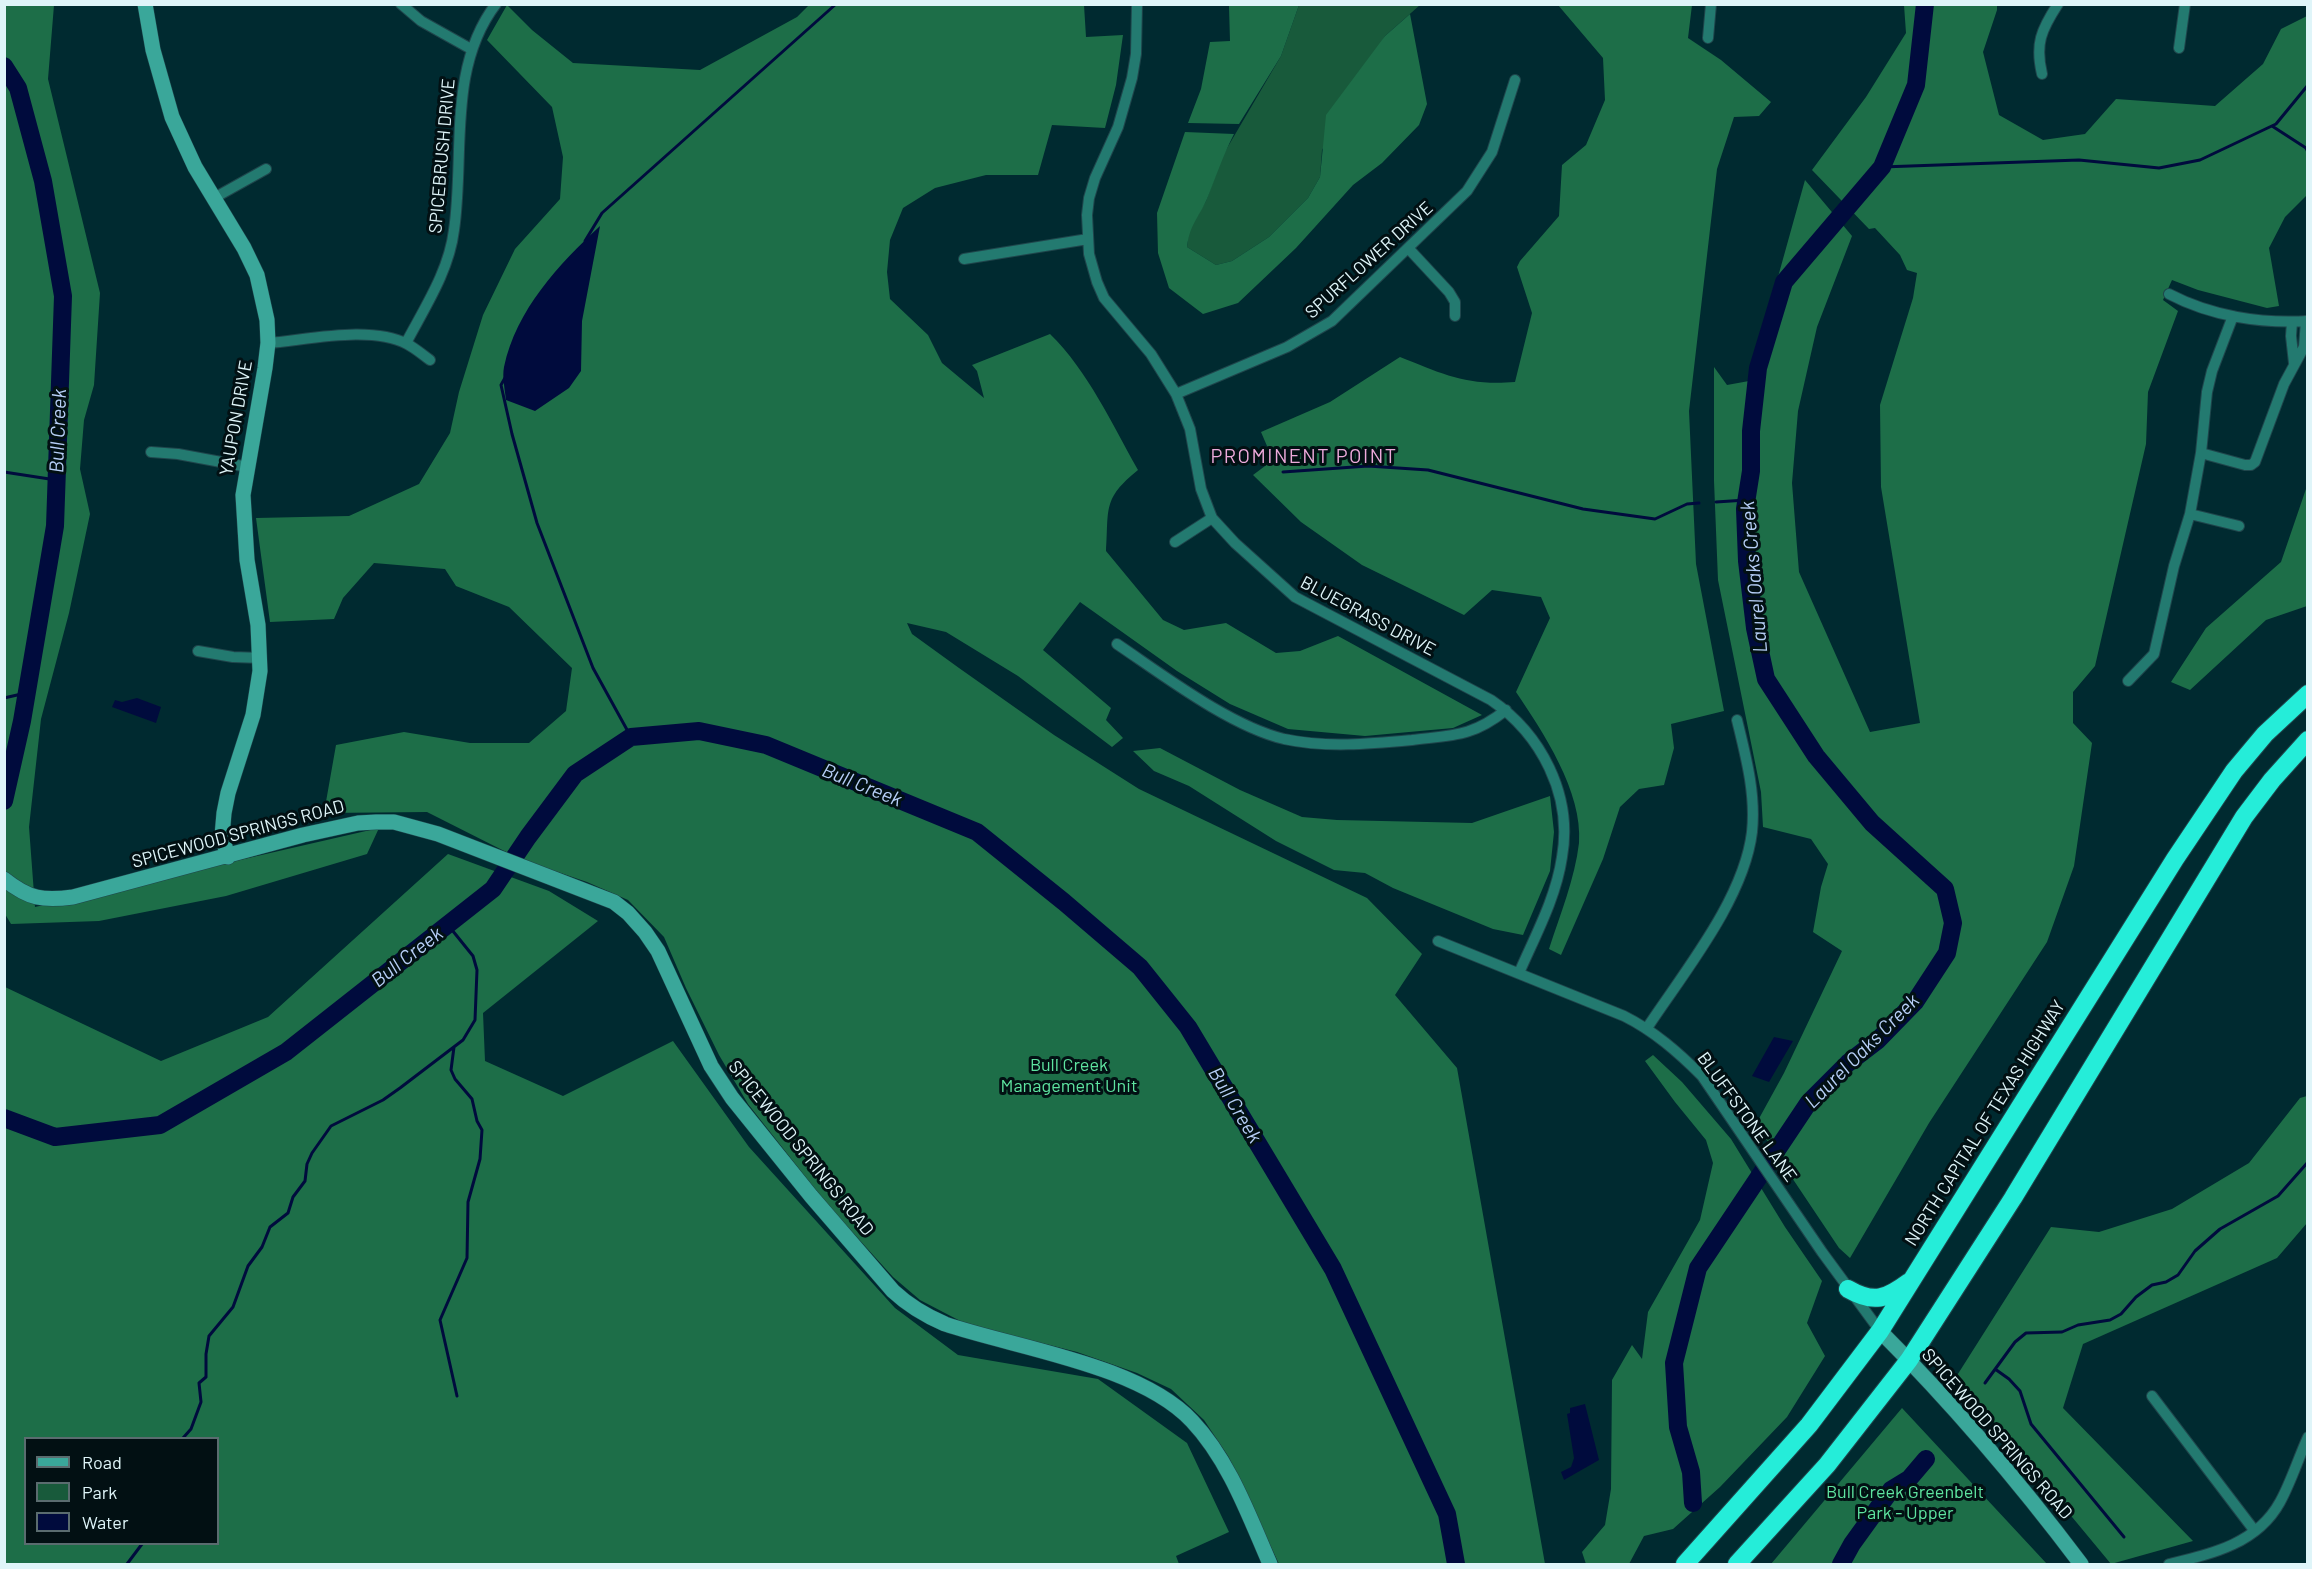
<!DOCTYPE html>
<html>
<head>
<meta charset="utf-8">
<style>
  body { margin:0 }
  #map { position:relative; width:2312px; height:1569px; overflow:hidden; background:#002a30; font-family:Barlow,sans-serif }
  canvas { display:block }
  .frame { position:absolute; inset:0; border:6px solid #dff5f9; pointer-events:none }
  .legend { position:absolute; left:24px; top:1437px; width:195px; height:108px; box-sizing:border-box; background:#021013; border:2px solid #5a6c6f; margin:0; padding:8px 10px; list-style:none; font-size:18px; color:#dff5f9 }
  .legend li { display:flex; align-items:center; gap:12px; height:30px }
  .legend b { width:30px; border:2px solid #5a6c6f }
</style>
</head>
<body>
<div id="map">
<canvas width="2312" height="1569"></canvas>
<div class="frame"></div>
<ul class="legend">
<li><b style="height:8px;background:#3aa79a"></b>Road</li>
<li><b style="height:16px;background:#185a3b"></b>Park</li>
<li><b style="height:16px;background:#000b3d"></b>Water</li>
</ul>
</div>
<script>
const ctx = document.querySelector('canvas').getContext('2d');
ctx.lineJoin = 'round';
function fillPath(path, color) { ctx.fillStyle = color; ctx.fill(path, 'evenodd'); }
function strokePath(path, color, width, dash) { ctx.strokeStyle = color; ctx.lineWidth = width; ctx.lineCap = dash ? 'butt' : 'round'; ctx.setLineDash(dash || []); ctx.stroke(path); }
function drawText(font, color, halo, rows, align = 'center') {
  ctx.font = font + ' Barlow,sans-serif'; ctx.lineWidth = 6; ctx.setLineDash([]); ctx.textBaseline = 'middle'; ctx.strokeStyle = halo; ctx.fillStyle = color; for (const [text, x, y, turn = 0] of rows) {
    ctx.save(); ctx.translate(x, y); ctx.rotate((+turn || 0) * Math.PI / 180); ctx.textAlign = isNaN(turn) ? turn : align; if (halo) ctx.strokeText(text, 0, 0); ctx.fillText(text, 0, 0); ctx.restore();
  }
}
fillPath(new Path2D(`
  M 1299,5 L 1420,5 L 1385,36 L 1322,150 L 1320,177 L 1308,198 L 1269,237 L 1232,261 L 1216,265 L 1187,247 L 1189,230 L 1206,201 L 1223,155 L 1281,56 Z`), '#185a3b');
fillPath(new Path2D(`
  M 4,5 L 54,5 L 48,79 L 100,293 L 94,385 L 84,420 L 80,469 L 90,514 L 69,613 L 41,719 L 29,827 L 35,907 L 379,828 L 367,854 L 226,896 L 99,921 L 11,924 L 5,914 Z
  M 507,5 L 532,30 L 573,63 L 700,70 L 797,17 L 809,5 L 1084,5 L 1086,37 L 1123,35 L 1116,85 L 1105,128 L 1052,125 L 1038,175 L 986,175 L 935,188 L 903,208 L 890,240 L 887,272 L 890,299 L 928,335 L 942,363 L 984,398 L 977,371 L 972,365 L 1050,334 C 1088,371 1112,424 1138,470 C 1102,499 1109,509 1106,551 L 1163,620 L 1184,630 L 1226,623 L 1276,653 L 1300,651 L 1338,636 L 1482,715 L 1453,728 L 1365,736 L 1288,729 L 1230,704 L 1177,671 L 1080,602 L 1043,650 L 1111,708 L 1106,720 L 1123,738 L 1112,747 L 1018,676 L 946,632 L 907,623 L 912,634 L 959,668 L 1054,735 L 1139,789 L 1367,898 L 1422,954 L 1395,995 L 1457,1068 L 1545,1564 L 1279,1564 L 1228,1456 L 1204,1420 L 1171,1389 L 1137,1373 L 1077,1352 L 966,1324 L 920,1300 L 893,1277 L 826,1203 L 748,1104 L 719,1055 L 686,988 L 664,937 L 628,900 L 587,882 L 522,860 L 427,812 L 324,813 L 336,745 L 404,732 L 470,743 L 529,743 L 566,711 L 572,668 L 509,607 L 456,586 L 445,569 L 374,563 L 343,598 L 334,619 L 270,622 L 256,518 L 349,516 L 419,484 L 450,433 L 459,392 L 483,315 L 515,249 L 560,199 L 563,157 L 552,107 L 487,40 Z
  M 1231,5 L 1299,5 L 1281,56 L 1239,124 L 1188,123 L 1201,89 L 1210,42 L 1230,41 L 1229,6 Z
  M 1558,5 L 1692,5 L 1688,38 L 1721,60 L 1771,102 L 1759,116 L 1734,117 L 1717,169 L 1689,411 L 1696,564 L 1724,711 L 1671,724 L 1674,748 L 1664,785 L 1639,789 L 1620,807 L 1603,859 L 1561,955 L 1549,949 C 1560,915 1575,878 1579,843 C 1583,792 1543,732 1516,692 L 1550,618 L 1541,597 L 1492,590 L 1464,615 L 1362,565 L 1301,522 L 1253,475 L 1273,460 L 1261,432 L 1330,402 L 1400,357 C 1443,374 1466,386 1515,382 L 1532,313 L 1517,267 L 1520,261 L 1559,216 L 1562,165 L 1586,145 L 1605,100 L 1603,58 Z
  M 1904,5 L 1997,5 L 1997,10 L 1983,52 L 1999,115 L 2043,140 L 2085,134 L 2116,99 L 2215,106 L 2263,64 L 2281,29 L 2307,16 L 2307,195 L 2285,217 L 2269,248 L 2279,306 L 2267,308 L 2198,290 L 2172,280 L 2163,300 L 2178,311 L 2148,392 L 2146,444 L 2095,666 L 2073,692 L 2073,723 L 2092,743 L 2074,866 L 2047,942 L 1929,1123 L 1850,1258 L 1839,1248 L 1756,1124 L 1784,1073 L 1842,951 L 1813,932 L 1821,887 L 1828,864 L 1811,839 L 1763,827 L 1761,792 L 1718,580 L 1714,481 L 1714,367 L 1727,385 L 1749,381 L 1805,180 L 1852,236 L 1817,327 L 1798,411 L 1792,483 L 1799,572 L 1870,732 L 1920,723 L 1881,487 L 1880,405 L 1913,298 L 1917,273 L 1907,270 L 1900,255 L 1875,228 L 1869,229 L 1812,170 L 1866,97 L 1906,33 Z
  M 1410,14 L 1427,104 L 1419,125 L 1382,163 L 1353,185 L 1296,248 L 1238,303 L 1203,314 L 1169,288 L 1158,253 L 1157,213 L 1185,132 L 1234,134 C 1223,155 1216,177 1207,199 C 1198,219 1190,224 1187,247 L 1216,265 L 1232,261 L 1269,237 L 1308,198 L 1320,177 L 1326,115 L 1385,36 Z
  M 2307,486 L 2307,606 L 2266,620 L 2190,690 L 2171,682 L 2206,628 L 2281,562 Z
  M 1160,748 L 1240,790 L 1302,817 L 1337,820 L 1472,823 L 1550,796 L 1554,832 L 1550,871 L 1523,935 L 1493,929 L 1393,888 L 1365,873 L 1334,870 L 1276,841 L 1189,786 L 1154,771 L 1133,751 Z
  M 448,854 L 549,891 L 598,921 L 483,1013 L 485,1061 L 563,1096 L 673,1041 L 749,1147 L 895,1308 L 958,1355 L 1098,1379 L 1187,1443 L 1229,1532 L 1176,1556 L 1179,1564 L 5,1564 L 5,987 L 161,1061 L 268,1017 ZM 26,1438 L 218,1438 L 218,1544 L 26,1544 Z
  M 1653,1055 L 1682,1082 L 1731,1139 L 1785,1227 L 1822,1281 L 1807,1323 L 1825,1356 L 1787,1417 L 1720,1487 L 1673,1529 L 1644,1536 L 1629,1564 L 1586,1564 L 1582,1552 L 1605,1525 L 1611,1489 L 1612,1380 L 1632,1345 L 1642,1359 L 1648,1312 L 1700,1220 L 1713,1163 L 1706,1140 L 1675,1102 L 1645,1061 Z
  M 2307,1096 L 2307,1223 L 2277,1258 L 2083,1344 L 2063,1408 L 2193,1541 L 2111,1564 L 1956,1377 L 2051,1227 L 2099,1232 L 2172,1209 L 2249,1163 L 2300,1098 Z
  M 1902,1408 L 2047,1564 L 1771,1564 Z`), '#1d6e48');
fillPath(new Path2D(`
  M 600,226 L 582,321 L 581,371 L 569,388 L 535,411 L 506,400 C 505,390 502,377 504,367 C 516,310 559,264 600,226 Z
  M 137,698 L 161,707 L 156,723 L 112,707 L 115,700 L 122,702 Z
  M 1774,1037 L 1793,1041 L 1769,1082 L 1752,1076 Z
  M 1585,1404 L 1599,1460 L 1564,1480 L 1561,1472 L 1571,1467 L 1574,1458 L 1567,1414 L 1570,1413 L 1570,1408 Z`), '#000b3d');
strokePath(new Path2D(`
  M 2272,126 L 2306,148 L 2308,152
  M 1882,167 L 2079,160 L 2159,168 L 2200,160 L 2276,124 L 2308,85
  M 585,241 L 602,213 L 836,4
  M 506,376 L 501,385 L 512,434 L 537,523 L 593,668 L 631,737
  M 4,472 L 56,480
  M 1283,472 L 1368,466 L 1428,470 L 1583,509 L 1655,519 L 1687,504 L 1699,503
  M 1716,502 L 1746,500
  M 4,698 L 26,693
  M 454,1047 L 451,1070 L 455,1079 L 472,1099 L 477,1121 L 482,1130 L 480,1159 L 468,1202 L 467,1258 L 440,1320 L 457,1396
  M 1995,1369 L 2009,1379 L 2020,1391 L 2031,1424 L 2124,1537
  M 1985,1383 L 2015,1342 L 2026,1333 L 2062,1332 L 2078,1325 L 2110,1320 L 2121,1314 L 2136,1297 L 2152,1285 L 2166,1282 L 2178,1275 L 2195,1251 L 2220,1229 L 2278,1196 L 2308,1162
  M 183,1438 L 191,1429 L 201,1402 L 199,1383 L 206,1377 L 206,1354 L 209,1336 L 233,1307 L 248,1266 L 262,1247 L 270,1227 L 288,1213 L 293,1197 L 305,1181 L 307,1164 L 312,1153 L 331,1126 L 383,1100 L 400,1088 L 463,1040 L 475,1020 L 477,970 L 473,956 L 448,925
  M 127,1564 L 142,1544`), '#000b3d', 3);
strokePath(new Path2D(`
  M 4,66 L 18,88 L 43,181 L 63,296 L 55,526 L 22,721 L 4,801
  M 4,1118 L 55,1137 L 160,1125 L 286,1052 L 493,889 L 528,837 L 575,774 L 631,737 L 699,731 L 766,745 L 977,832 L 1064,902 L 1140,967 L 1188,1027 L 1333,1269 L 1447,1514 L 1456,1564
  M 1693,1503 L 1691,1472 L 1678,1427 L 1674,1363 L 1698,1268 L 1809,1102 L 1848,1063 L 1878,1040 L 1915,1002 L 1947,953 L 1953,923 L 1945,889 L 1872,823 L 1816,756 L 1766,679 L 1755,628 L 1747,561 L 1745,509 L 1751,471 L 1751,431 L 1758,368 L 1784,282 L 1882,167 L 1916,85 L 1925,4
  M 1841,1564 L 1852,1544 L 1891,1490 L 1909,1479 L 1926,1459`), '#000b3d', 18);
const street = new Path2D(`
  M 401,4 L 421,21 L 471,49
  M 1137,4 L 1136,54 L 1132,78 L 1118,127 L 1095,178 L 1089,198 L 1087,215 L 1089,254 L 1097,282 L 1104,298 L 1151,354 L 1176,394 L 1190,429 L 1201,489 L 1212,518 L 1235,543 L 1295,597 L 1491,700 C 1541,734 1573,795 1562,857 C 1556,898 1535,936 1519,973
  M 1708,38 L 1711,4
  M 2179,48 L 2185,4
  M 2042,74 C 2035,44 2041,30 2058,4
  M 214,198 L 266,169
  M 1409,249 L 1449,292 L 1455,302 L 1455,316
  M 964,259 L 1088,239
  M 2169,294 C 2211,316 2261,324 2308,321
  M 2292,322 L 2291,336 L 2294,363
  M 268,343 C 307,340 371,325 407,344 C 415,348 423,355 430,360
  M 406,343 C 425,307 449,271 454,230 C 465,155 447,68 496,4
  M 1176,394 L 1287,347 L 1332,321 L 1467,191 L 1492,152 L 1515,80
  M 151,452 L 178,454 L 248,467
  M 2201,453 L 2245,465 L 2251,465 L 2255,462 L 2284,384 L 2304,347 L 2306,321
  M 2190,514 L 2239,526
  M 1175,542 L 1212,518
  M 1117,644 C 1163,675 1230,726 1284,739 C 1326,748 1369,744 1412,740 C 1453,735 1472,737 1506,710
  M 198,651 L 233,657 L 261,658
  M 2128,681 L 2154,654 L 2174,566 L 2190,514 L 2201,453 L 2207,392 L 2212,371 L 2233,316
  M 1438,941 L 1624,1016 C 1654,1031 1678,1052 1702,1076 L 1822,1252 L 1880,1331
  M 1647,1028 C 1684,972 1744,899 1752,832 C 1756,794 1746,757 1737,720
  M 2152,1396 L 2254,1530
  M 2169,1564 C 2211,1554 2257,1544 2280,1502 C 2291,1482 2298,1459 2308,1437`);
const secondary = new Path2D(`
  M 145,4 L 153,50 L 172,117 L 195,167 L 244,248 L 257,275 L 267,320 L 268,343 L 265,368 L 243,495 L 247,560 L 258,625 L 260,671 L 253,715 L 228,793 L 224,813 L 222,836 L 228,857
  M 4,879 C 29,899 43,901 73,897 L 303,835 L 358,823 L 376,822 L 394,822 L 438,834 L 614,902 L 628,913 L 645,932 L 658,951 L 711,1066 L 732,1098 L 811,1196 L 893,1291 C 909,1306 924,1315 945,1324 C 1016,1348 1140,1365 1192,1421 C 1229,1460 1249,1516 1270,1564
  M 1880,1331 C 1952,1403 2020,1483 2081,1564`);
const highway = new Path2D(`
  M 1848,1289 C 1874,1304 1886,1299 1909,1282
  M 1685,1564 L 1809,1425 L 1880,1331 L 2175,859 L 2234,771 L 2265,734 L 2308,694
  M 1737,1564 L 1827,1465 L 1909,1360 L 2013,1198 L 2244,817 L 2272,780 L 2308,740`);
strokePath(street, '#1f464c', 12);
strokePath(secondary, '#1f464c', 16);
strokePath(highway, '#1f464c', 20);
strokePath(street, '#237a70', 10);
strokePath(secondary, '#3aa79a', 15);
strokePath(highway, '#25edd9', 18);
drawText('18px', '#dff5f9', '#021013', [
  ["SPICEBRUSH DRIVE",442,156,-85],
  ["SPURFLOWER DRIVE",1369,260,-42],
  ["YAUPON DRIVE",236,418,-80],
  ["BLUEGRASS DRIVE",1368,616,28],
  ["SPICEWOOD SPRINGS ROAD",238,834,-15],
  ["BLUFFSTONE LANE",1747,1117,54],
  ["NORTH CAPITAL OF TEXAS HIGHWAY",1985,1123,-58],
  ["SPICEWOOD SPRINGS ROAD",801,1148,51],
  ["SPICEWOOD SPRINGS ROAD",1997,1434,49]
]);
drawText('18px', '#5ee4a0', '#021013', [
  ["Bull Creek",1069,1065],
  ["Management Unit",1069,1086],
  ["Bull Creek Greenbelt",1905,1492],
  ["Park - Upper",1905,1513]
]);
drawText('italic 20px', '#b6cef6', '#021013', [
  ["Bull Creek",58,431,-88],
  ["Laurel Oaks Creek",1754,577,-95],
  ["Bull Creek",862,785,22],
  ["Bull Creek",407,957,-38],
  ["Laurel Oaks Creek",1862,1051,-45],
  ["Bull Creek",1235,1105,59]
]);
ctx.letterSpacing = '1.5px';
drawText('20px', '#edaadb', '#021013', [
  ["PROMINENT POINT",1304,456]
]);
ctx.letterSpacing = '0px';
</script>
</body>
</html>
